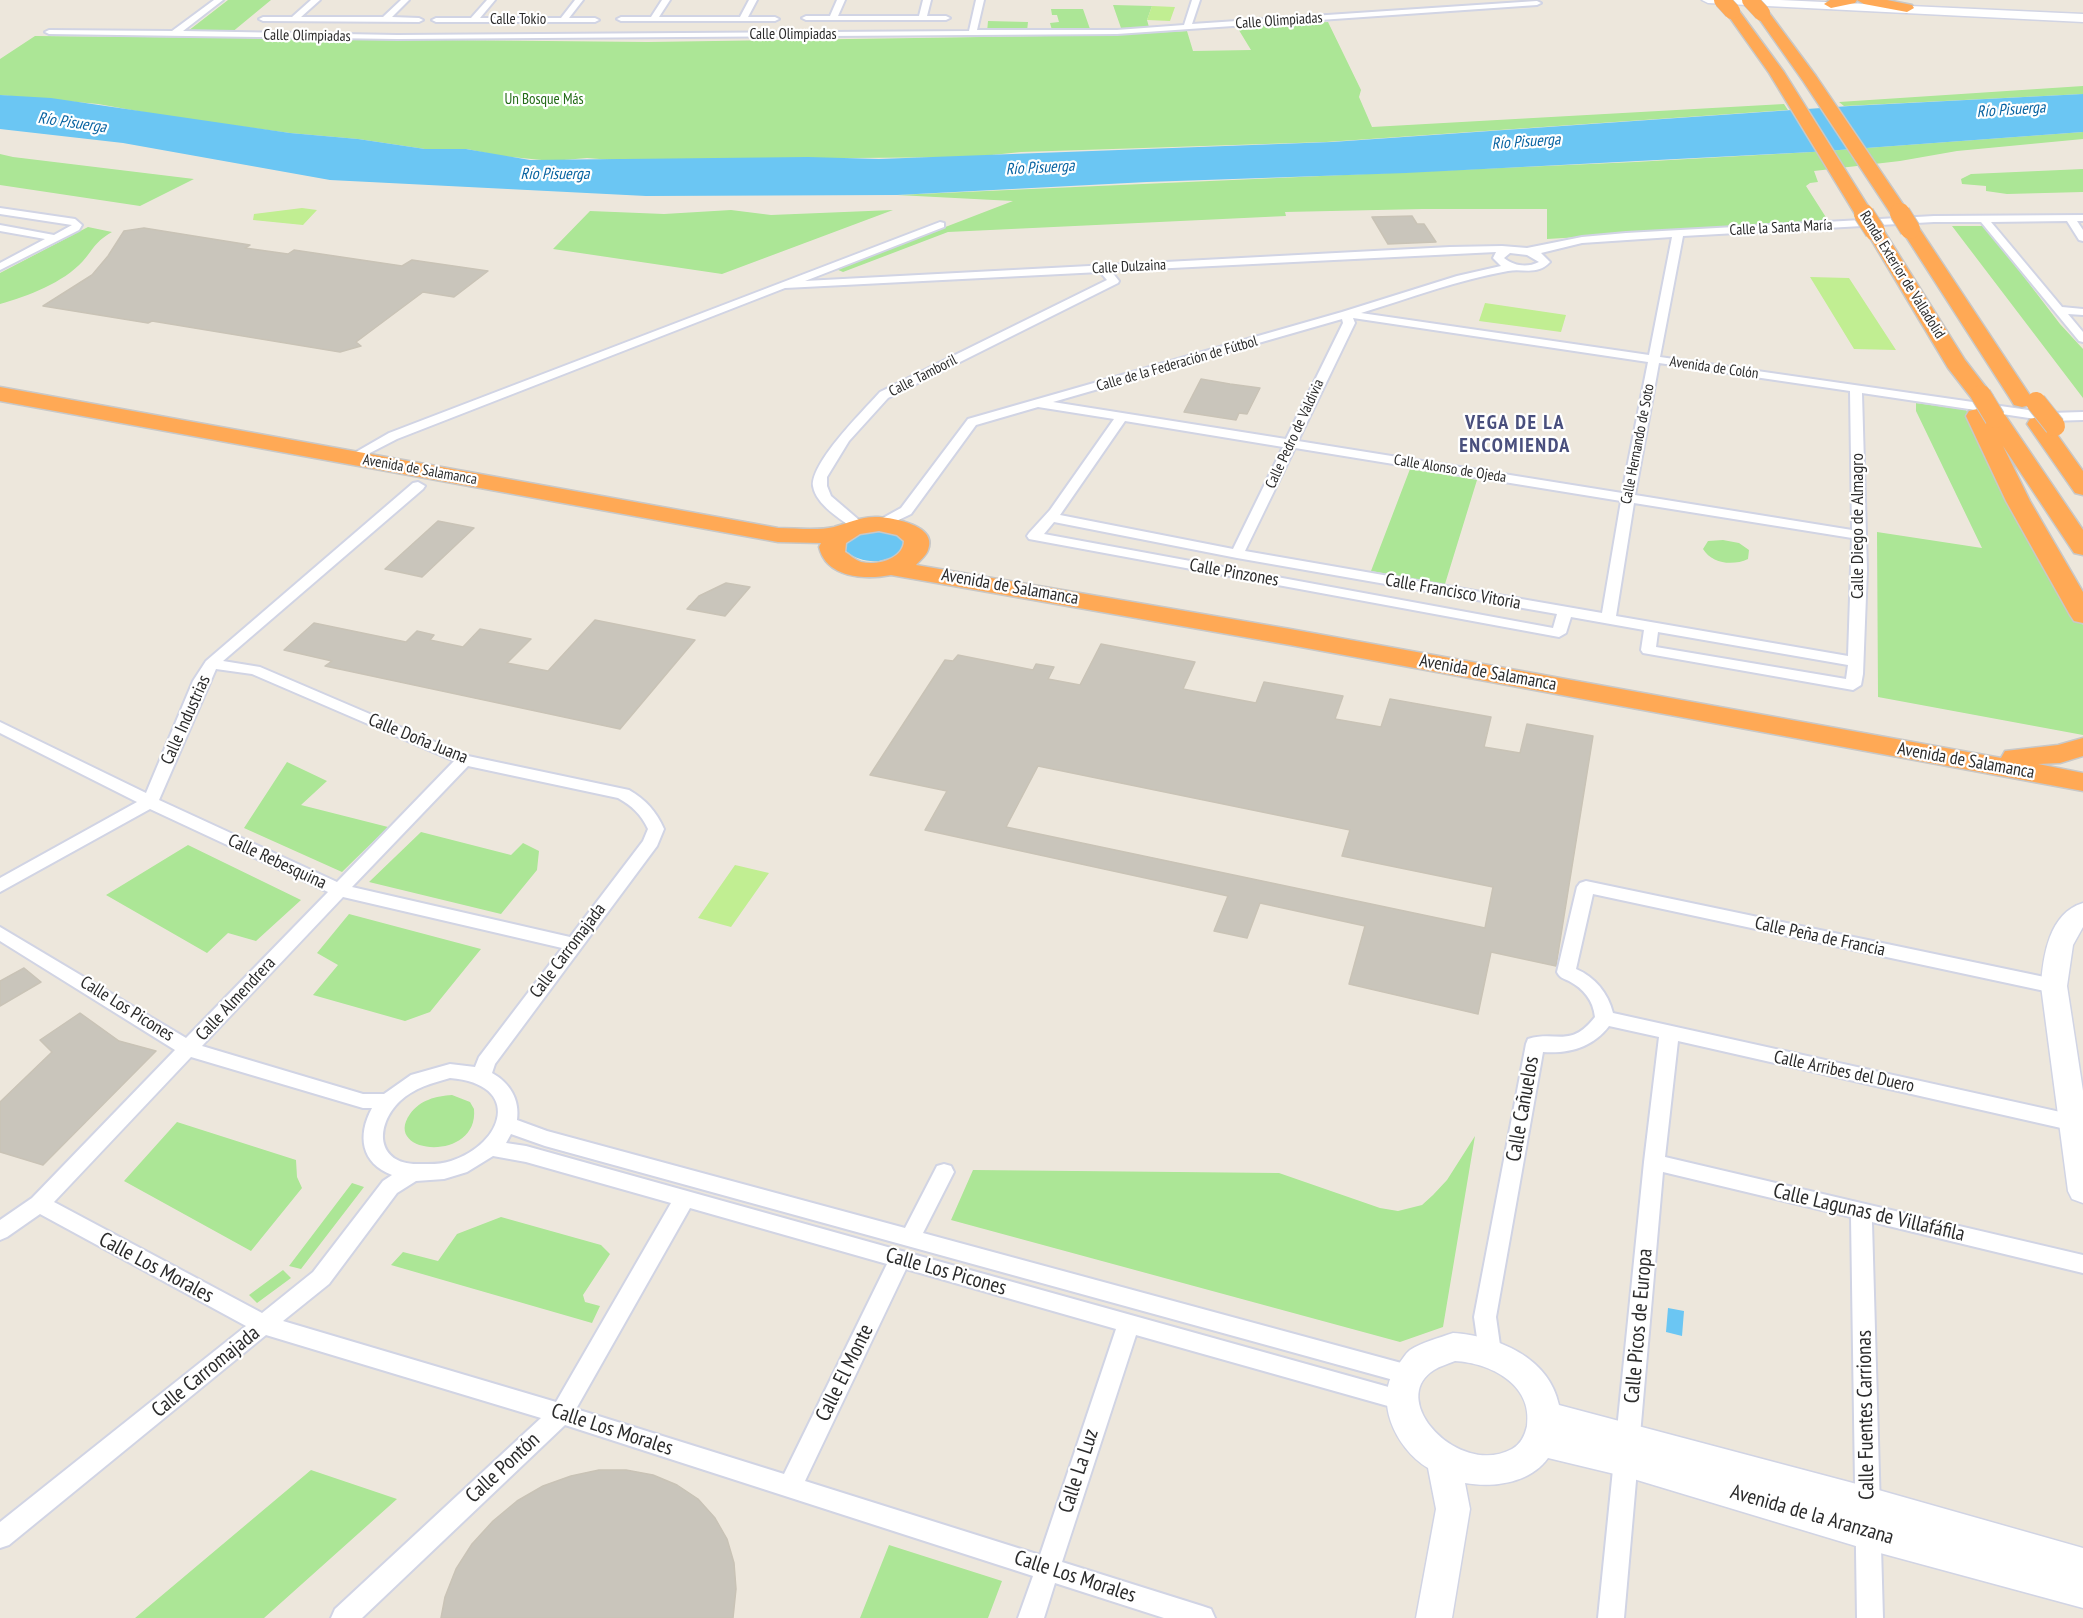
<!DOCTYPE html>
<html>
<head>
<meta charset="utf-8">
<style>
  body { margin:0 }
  canvas { display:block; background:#ede7dc }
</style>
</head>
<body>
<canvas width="2083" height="1618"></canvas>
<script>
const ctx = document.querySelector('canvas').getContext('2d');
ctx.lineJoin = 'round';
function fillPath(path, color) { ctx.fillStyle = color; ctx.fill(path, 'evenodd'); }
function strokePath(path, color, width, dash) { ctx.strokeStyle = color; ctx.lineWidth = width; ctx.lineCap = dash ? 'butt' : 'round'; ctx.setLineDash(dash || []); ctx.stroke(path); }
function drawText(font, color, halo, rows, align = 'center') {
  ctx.font = font + ' "PT Sans Narrow",sans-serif'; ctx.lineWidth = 4.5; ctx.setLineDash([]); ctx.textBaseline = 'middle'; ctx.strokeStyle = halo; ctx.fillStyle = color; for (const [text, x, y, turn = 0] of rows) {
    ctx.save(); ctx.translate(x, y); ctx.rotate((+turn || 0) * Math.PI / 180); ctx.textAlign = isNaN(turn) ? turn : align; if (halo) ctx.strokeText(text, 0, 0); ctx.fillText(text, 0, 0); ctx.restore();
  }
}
fillPath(new Path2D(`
  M 228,0 L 271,0 L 231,33 L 188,31 Z
  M 1113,5 L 1152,6 L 1147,20 L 1149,27 L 1121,28 Z
  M 1051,9 L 1083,9 L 1090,29 L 1052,30 L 1050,23 L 1059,22 L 1057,15 L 1052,15 Z
  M 988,21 L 1028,22 L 1027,31 L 987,32 Z
  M 1328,22 L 1361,90 L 1359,97 L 1372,127 L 1784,104 L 1788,110 L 1326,142 L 1021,152 L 972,157 L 612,160 L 587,158 L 552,161 L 501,156 L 467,149 L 425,149 L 358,139 L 290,133 L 171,117 L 98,104 L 0,95 L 0,59 L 35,36 L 648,42 L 1117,35 L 1187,31 L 1193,51 L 1251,50 L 1237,27 Z
  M 2083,86 L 2083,94 L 1844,106 L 1839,102 Z
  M 2083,132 L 2083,139 L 1957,151 L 1900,161 L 1814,171 L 1818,182 L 1810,183 L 1806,186 L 1829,222 L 1547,239 L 1547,209 L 1423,209 L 1285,212 L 1286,216 L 948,232 L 843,272 L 836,269 L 1013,201 L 897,195 L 1635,162 L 1812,152 Z
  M 0,154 L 13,157 L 194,179 L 140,206 L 0,185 Z
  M 2083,169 L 2083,192 L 2007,194 L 1986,191 L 1986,186 L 1962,184 L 1961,179 L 1971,174 Z
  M 731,210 L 771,215 L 893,210 L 722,274 L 553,249 L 590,211 L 664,214 Z
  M 1952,226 L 1985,226 L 2060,324 L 2083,349 L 2083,398 Z
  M 88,227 L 112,232 C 95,242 95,247 83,261 C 63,283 28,296 0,304 L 0,273 Z
  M 1916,403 L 1966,410 L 2083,625 L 2083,735 L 1878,697 L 1877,532 L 1982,548 L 1916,411 Z
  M 1410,469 L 1477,480 L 1445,584 L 1371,571 Z
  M 1723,540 L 1739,543 L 1749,550 L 1748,559 C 1733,566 1712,564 1703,549 L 1708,541 Z
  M 287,762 L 327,781 L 301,805 L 388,827 L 342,872 L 244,828 Z
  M 421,832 L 511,855 L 523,843 L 539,851 L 537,870 L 501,914 L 369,882 Z
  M 188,845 L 301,900 L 256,941 L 228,933 L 207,953 L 106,895 Z
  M 349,914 L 481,949 L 430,1012 L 405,1021 L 313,995 L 338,965 L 317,953 Z
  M 452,1095 L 470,1102 L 474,1109 C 479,1163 381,1155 410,1114 C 420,1100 436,1096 452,1095 Z
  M 177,1122 L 296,1160 L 297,1177 L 302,1188 L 251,1251 L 124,1181 Z
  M 1475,1136 L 1443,1327 L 1400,1342 L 951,1220 L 973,1170 L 1279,1173 L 1380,1208 L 1398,1211 L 1422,1205 L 1433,1195 L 1447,1180 Z
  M 352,1183 L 364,1187 L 301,1269 L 289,1266 Z
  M 501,1217 L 601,1245 L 610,1254 L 583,1295 L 585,1302 L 600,1306 L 592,1323 L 391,1265 L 403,1252 L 438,1261 L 457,1234 Z
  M 283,1270 L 291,1278 L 257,1303 L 249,1295 Z
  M 311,1470 L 397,1499 L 264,1618 L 135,1618 Z
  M 889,1545 L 1002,1581 L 988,1618 L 860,1618 Z`), '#ace696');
fillPath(new Path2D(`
  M 1152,6 L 1175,7 L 1170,21 L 1147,20 Z
  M 302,208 L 317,210 L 303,225 L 253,220 L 254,214 Z
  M 1810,277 L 1849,278 L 1896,350 L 1854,349 Z
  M 1485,303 L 1566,315 L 1561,332 L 1479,321 Z
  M 735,865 L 769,873 L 731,927 L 698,918 Z`), '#c1ee92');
fillPath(new Path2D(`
  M 2083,94 L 2083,132 L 1812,152 L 1406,173 L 1147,182 L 897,195 L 646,196 L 330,180 L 123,143 L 0,129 L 0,95 L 51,98 L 290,133 L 358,139 L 425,149 L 466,149 L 530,160 L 808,157 L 879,159 L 1332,142 L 1850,106 Z
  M 869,530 C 885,530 897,530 905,544 C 896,565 862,566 846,551 L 846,544 L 854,535 Z
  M 1668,1308 L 1684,1311 L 1682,1336 L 1666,1332 Z`), '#6bc6f3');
const building = new Path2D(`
  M 1412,216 L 1417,224 L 1424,224 L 1436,242 L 1388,244 L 1372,217 Z
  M 144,228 L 250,245 L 245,248 L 288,254 L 294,250 L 402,266 L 412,260 L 488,271 L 454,297 L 423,292 L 356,342 L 361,346 L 340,352 L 152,321 L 148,323 L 43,306 L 92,275 L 108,256 L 124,231 Z
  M 1201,379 L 1230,384 L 1260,388 L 1247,414 L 1239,413 L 1236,420 L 1184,412 Z
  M 438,521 L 474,528 L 422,577 L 385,569 Z
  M 726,583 L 750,587 L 725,616 L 687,609 L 699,596 Z
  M 595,620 L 695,640 L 620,729 L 325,666 L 332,661 L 284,650 L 314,623 L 406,642 L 417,631 L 434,635 L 430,640 L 463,647 L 480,629 L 531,639 L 507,663 L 548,671 Z
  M 1101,644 L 1195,662 L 1183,689 L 1256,703 L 1264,682 L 1343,696 L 1335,719 L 1381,727 L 1390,699 L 1491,717 L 1484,747 L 1520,753 L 1527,724 L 1593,736 L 1556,966 L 1491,952 L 1478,1014 L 1349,984 L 1365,926 L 1260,903 L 1247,938 L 1214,931 L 1228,896 L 925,830 L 947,791 L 870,775 L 945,660 L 953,661 L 958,655 L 1033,670 L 1036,664 L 1054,667 L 1048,679 L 1080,685 ZM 1038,766 L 1350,830 L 1342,856 L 1493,887 L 1485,928 L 1006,827 Z
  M 24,968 L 41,982 L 0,1006 L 0,981 Z
  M 80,1013 L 119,1041 L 156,1051 L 43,1165 L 0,1152 L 0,1102 L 52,1052 L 40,1040 Z
  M 599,1470 L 626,1470 L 653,1475 L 677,1485 L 698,1499 L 715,1518 L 727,1539 L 734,1563 L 736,1589 L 733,1618 L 441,1618 L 445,1597 L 456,1569 L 472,1544 L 493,1521 L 517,1501 L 543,1486 L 571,1476 Z`);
fillPath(building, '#c9c5bb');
strokePath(building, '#c9c3b6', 1.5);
const street = new Path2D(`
  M 214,0 L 223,0 L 183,31 L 397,35 L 969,31 L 976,0 L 984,0 L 977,30 L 1117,30 L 1184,25 L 1192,0 L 1200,0 L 1192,24 L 1537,1 L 1541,3 L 1537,5 L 1117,34 L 397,39 L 49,34 L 45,32 L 49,30 L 172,31 Z
  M 311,0 L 320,0 L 301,17 L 383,17 L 401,0 L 409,0 L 392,17 L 419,18 L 423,20 L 419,22 L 263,21 L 259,19 L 263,17 L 292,17 Z
  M 487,0 L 495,0 L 480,18 L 561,18 L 575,0 L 583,0 L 569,18 L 595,18 L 599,20 L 595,22 L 436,22 L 432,20 L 436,18 L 471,18 Z
  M 662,0 L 670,0 L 659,17 L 740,17 L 749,0 L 757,0 L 748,17 L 775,17 L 779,19 L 775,21 L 621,21 L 617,19 L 621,17 L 651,17 Z
  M 837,0 L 845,0 L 838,16 L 919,16 L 923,0 L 931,0 L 927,16 L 946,16 L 950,18 L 946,20 L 806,20 L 802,18 L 806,16 L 830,16 Z
  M 0,208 L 75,219 L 82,225 L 79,230 L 0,270 L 0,263 L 45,239 L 0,231 L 0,225 L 54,235 L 72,225 L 0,214 Z
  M 2083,215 L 2083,221 L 2077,221 L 2083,230 L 2083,241 L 2079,240 L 2067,221 L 1991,222 L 2062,307 L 2083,309 L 2083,315 L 2068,314 L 2083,332 L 2083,342 L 2079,341 L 1981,222 L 1934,222 L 1683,236 L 1660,357 L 2049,413 L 2083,412 L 2083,420 L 2049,421 L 1862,393 L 1867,570 L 1863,674 L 1861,685 L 1853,690 L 1643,653 L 1641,650 L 1644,630 L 1571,617 L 1566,633 L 1559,637 L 1029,539 L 1027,536 L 1029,533 L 1050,510 L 1114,419 L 1038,407 L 976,425 L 911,514 L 884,527 L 879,528 L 872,524 L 901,508 L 968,419 L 1342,312 L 1457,276 L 1501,266 L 1493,258 L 1496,252 L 1111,271 L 1119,281 L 1118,283 L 888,398 L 849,441 L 827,477 L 827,486 L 831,496 L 866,526 L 859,530 L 854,529 C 841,519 816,505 813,486 C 811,462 864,410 880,392 L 1107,280 L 1100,272 L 785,288 L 397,439 L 366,455 L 358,455 L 356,452 L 389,433 L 940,222 L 944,223 L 944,227 L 805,281 L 1450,247 L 1502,246 L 1527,248 L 1582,237 L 1626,233 L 1934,216 ZM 1672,237 L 1649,355 L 1361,313 C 1410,298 1458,280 1508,271 C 1523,268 1537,276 1550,262 L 1541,253 L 1582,243 ZM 1510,253 L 1527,255 L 1539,262 C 1527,268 1514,266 1504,258 ZM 1353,318 L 1648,362 L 1622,493 L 1298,441 L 1355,323 ZM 1342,319 L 1343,323 L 1286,439 L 1053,402 ZM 1659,363 L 1850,391 L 1852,530 L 1635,495 ZM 1125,421 L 1283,447 L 1233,549 L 1060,515 ZM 1295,448 L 1621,501 L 1602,613 L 1245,551 ZM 1634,503 L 1852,538 L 1848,656 L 1616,616 ZM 1054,522 L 1237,558 L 1557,614 L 1553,628 L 1044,534 ZM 1658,632 L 1848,665 L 1846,679 L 1656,647 Z
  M 418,482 L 425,486 L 423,489 L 223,661 L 260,667 L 468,756 L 629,790 C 646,800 656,811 664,829 L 657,846 L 495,1064 L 492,1073 C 510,1083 520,1100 517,1120 L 547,1131 L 905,1228 L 937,1166 L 944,1164 L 951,1166 L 954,1172 L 923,1233 L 1416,1367 L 1419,1374 L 1416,1381 L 1408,1384 L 545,1146 L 511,1134 L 506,1143 L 526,1146 L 1410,1393 L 1413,1400 L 1410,1407 L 1402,1410 L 1136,1335 L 1062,1562 L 1202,1606 L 1211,1609 L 1215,1618 L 1164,1618 L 1055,1583 L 1044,1618 L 1018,1618 L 1033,1576 L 565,1425 L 362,1618 L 331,1618 L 335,1609 L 541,1418 L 266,1335 L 9,1545 L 0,1548 L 0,1522 L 246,1326 L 40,1214 L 7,1237 L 0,1240 L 0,1220 L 32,1198 L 175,1050 L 0,941 L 0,927 L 186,1038 L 328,892 L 150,809 L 0,892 L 0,878 L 137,802 L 0,733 L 0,722 L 146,793 L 193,681 L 206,661 L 413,483 ZM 216,669 L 252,674 L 454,761 L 337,882 L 159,800 ZM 468,766 L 618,798 C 632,806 641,814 648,829 L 643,841 L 570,937 L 352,887 ZM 343,897 L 562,948 L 479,1057 L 475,1067 L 450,1064 L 411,1075 L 384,1094 L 363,1094 L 202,1046 ZM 191,1057 L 363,1108 L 372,1108 C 357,1136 361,1163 392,1175 L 383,1181 L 313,1272 L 262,1313 L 54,1202 ZM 450,1078 C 523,1084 504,1144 451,1161 C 440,1165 429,1164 419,1164 C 376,1165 374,1126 400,1101 C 414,1088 432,1083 450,1078 ZM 493,1156 L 526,1162 L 671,1203 L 556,1402 L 283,1321 L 329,1284 L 397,1193 L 416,1181 L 444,1179 L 467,1172 ZM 690,1208 L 887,1264 L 784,1474 L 576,1409 ZM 906,1269 L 1116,1329 L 1040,1555 L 805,1481 Z
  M 1586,881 L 2054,979 L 2060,981 L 2063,986 L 2060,991 L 2054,993 L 1593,894 L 1576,969 C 1595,977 1608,993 1613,1013 L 2083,1117 L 2083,1133 L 1678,1041 L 1665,1157 L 2083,1255 L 2083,1273 L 1872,1222 L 1883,1618 L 1857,1618 L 1851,1217 L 1663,1172 L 1624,1618 L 1598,1618 L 1644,1162 L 1659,1037 L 1609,1026 C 1593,1047 1569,1054 1543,1052 L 1496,1317 L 1501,1352 L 1498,1359 L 1490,1362 L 1482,1359 L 1479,1352 L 1474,1317 L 1526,1044 L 1528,1039 C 1557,1030 1570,1049 1595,1017 C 1593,1000 1584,989 1569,981 C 1563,978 1560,978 1557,972 L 1577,887 L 1580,883 Z`);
const secondary = new Path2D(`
  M 1702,0 L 1780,0 L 2083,14 L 2083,22 L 1708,3 Z
  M 2083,903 L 2083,927 L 2073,945 L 2067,986 L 2083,1091 L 2083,1203 L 2072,1199 L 2068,1191 L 2041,986 C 2043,956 2049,913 2083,903 Z
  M 1453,1333 C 1497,1336 1549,1357 1559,1405 L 1868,1487 L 2083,1548 L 2083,1608 L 1869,1550 L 1627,1477 L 1548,1458 C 1530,1483 1494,1488 1465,1483 L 1470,1509 L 1452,1618 L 1416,1618 L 1436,1509 L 1428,1468 C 1395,1448 1372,1398 1398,1365 C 1402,1360 1405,1354 1410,1350 C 1422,1342 1439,1338 1453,1333 ZM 1455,1361 C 1490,1363 1533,1384 1527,1426 C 1525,1435 1521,1444 1512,1449 C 1459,1478 1386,1400 1434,1370 C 1440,1366 1448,1364 1455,1361 Z`);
const highway = new Path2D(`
  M 1830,0 L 1887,0 L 1912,5 L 1914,8 L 1907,12 L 1864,4 L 1857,0 L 1855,3 L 1831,8 L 1824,4 Z
  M 1732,7 L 1737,8 L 1784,72 L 1873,214 L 1871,218 L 1857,218 L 1855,214 L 1769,73 L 1725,11 Z
  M 1762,9 L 1767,10 L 1816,76 L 1909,213 L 1907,217 L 1893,217 L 1803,81 L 1755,13 Z
  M 1910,223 L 1917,225 L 2033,400 L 2030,405 L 2022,407 L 2014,405 L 2011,400 L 1901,229 L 1903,225 Z
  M 1875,225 L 1882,227 L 1884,231 L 1965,360 L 1992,395 L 1989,400 L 1981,402 L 1973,400 L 1948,368 L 1866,231 L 1868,227 Z
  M 0,387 L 778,528 C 796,528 816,531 834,527 C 848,523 862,516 878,517 C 895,518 938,526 928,550 C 926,556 920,560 916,565 L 1290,629 L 2001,758 L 2005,751 L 2058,745 L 2083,738 L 2083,756 L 2060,763 L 2038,764 L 2083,773 L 2083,791 L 1290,645 L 891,575 C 865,580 826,578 819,547 L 821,543 L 778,542 L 0,401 ZM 879,531 L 897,535 L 904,541 C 903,559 877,566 861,562 C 855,560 850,555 845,552 L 846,543 L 860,534 Z
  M 1977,409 L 1985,411 L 1988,416 L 1997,413 L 2005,415 L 2083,530 L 2083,555 L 2074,553 L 2003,446 L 2030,501 L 2083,592 L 2083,623 L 2074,621 L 2070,615 L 2006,501 L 1966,416 L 1969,411 Z
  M 2038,417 L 2046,419 L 2083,471 L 2083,495 L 2075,493 L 2027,424 L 2030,419 Z`);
strokePath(street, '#d1d4e4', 4);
strokePath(secondary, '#d1d4e4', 3);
strokePath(highway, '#c8c8c8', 3);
fillPath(street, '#fff');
fillPath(secondary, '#fff');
fillPath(highway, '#ffa955');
const highwayBridgeFar1 = new Path2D(`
  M 1722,0 L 1732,11
  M 1750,0 L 1762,13`);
const highwayBridge = new Path2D(`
  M 1900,213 L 1910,229
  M 1864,214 L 1875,231
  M 1981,395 L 1995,418
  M 2036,402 L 2055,426`);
strokePath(highwayBridgeFar1, '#c8c8c8', 17, []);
strokePath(highwayBridge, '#c8c8c8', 22, []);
strokePath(highwayBridgeFar1, '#ffa955', 16);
strokePath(highwayBridge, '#ffa955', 20);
drawText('15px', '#2b2b2b', '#fff', [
  ["Calle Tokio",518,20],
  ["Calle Olimpiadas",1279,21,-4],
  ["Calle Olimpiadas",793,35],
  ["Calle Olimpiadas",307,36,1],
  ["Calle la Santa María",1781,228,-3],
  ["Calle Dulzaina",1129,267,-3],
  ["Ronda Exterior de Valladolid",1902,275,58],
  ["Calle de la Federación de Fútbol",1177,364,-16],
  ["Avenida de Colón",1714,368,8],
  ["Calle Tamboril",923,376,-27],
  ["Calle Pedro de Valdivia",1295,434,-65],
  ["Calle Hernando de Soto",1638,444,-79],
  ["Calle Alonso de Ojeda",1450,469,9],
  ["Avenida de Salamanca",420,470,10]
]);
drawText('15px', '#236b17', '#fff', [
  ["Un Bosque Más",544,100]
]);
drawText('italic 16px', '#0863a1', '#fff', [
  ["Río Pisuerga",2011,110,-4],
  ["Río Pisuerga",72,123,8],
  ["Río Pisuerga",1526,142,-4],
  ["Río Pisuerga",1040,168,-3],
  ["Río Pisuerga",555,174]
]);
drawText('18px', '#2b2b2b', '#fff', [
  ["Calle Diego de Almagro",1858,526,-90],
  ["Calle Pinzones",1234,573,10],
  ["Avenida de Salamanca",1010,587,10],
  ["Calle Francisco Vitoria",1453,592,10],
  ["Avenida de Salamanca",1488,673,10],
  ["Calle Industrias",186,720,-66],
  ["Calle Doña Juana",418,739,22],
  ["Avenida de Salamanca",1966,761,10],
  ["Calle Rebesquina",277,862,25],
  ["Calle Peña de Francia",1820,937,12],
  ["Calle Carromajada",568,951,-53],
  ["Calle Almendrera",236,999,-47],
  ["Calle Los Picones",127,1009,32],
  ["Calle Arribes del Duero",1844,1072,12]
]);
ctx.letterSpacing = '1.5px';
drawText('bold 20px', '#494f7d', '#fff', [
  ["VEGA DE LA",1515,423],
  ["ENCOMIENDA",1515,446]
]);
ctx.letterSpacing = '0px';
drawText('21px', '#2b2b2b', '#fff', [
  ["Calle Cañuelos",1523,1109,-80],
  ["Calle Lagunas de Villafáfila",1869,1213,13],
  ["Calle Los Morales",156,1268,28],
  ["Calle Los Picones",946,1272,16],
  ["Calle Picos de Europa",1639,1326,-85],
  ["Calle Carromajada",206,1372,-39],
  ["Calle El Monte",845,1373,-64],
  ["Calle Fuentes Carrionas",1866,1415,-91],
  ["Calle Los Morales",612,1430,18],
  ["Calle Pontón",503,1468,-43],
  ["Calle La Luz",1079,1471,-72],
  ["Avenida de la Aranzana",1812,1515,16],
  ["Calle Los Morales",1075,1577,18]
]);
</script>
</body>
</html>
